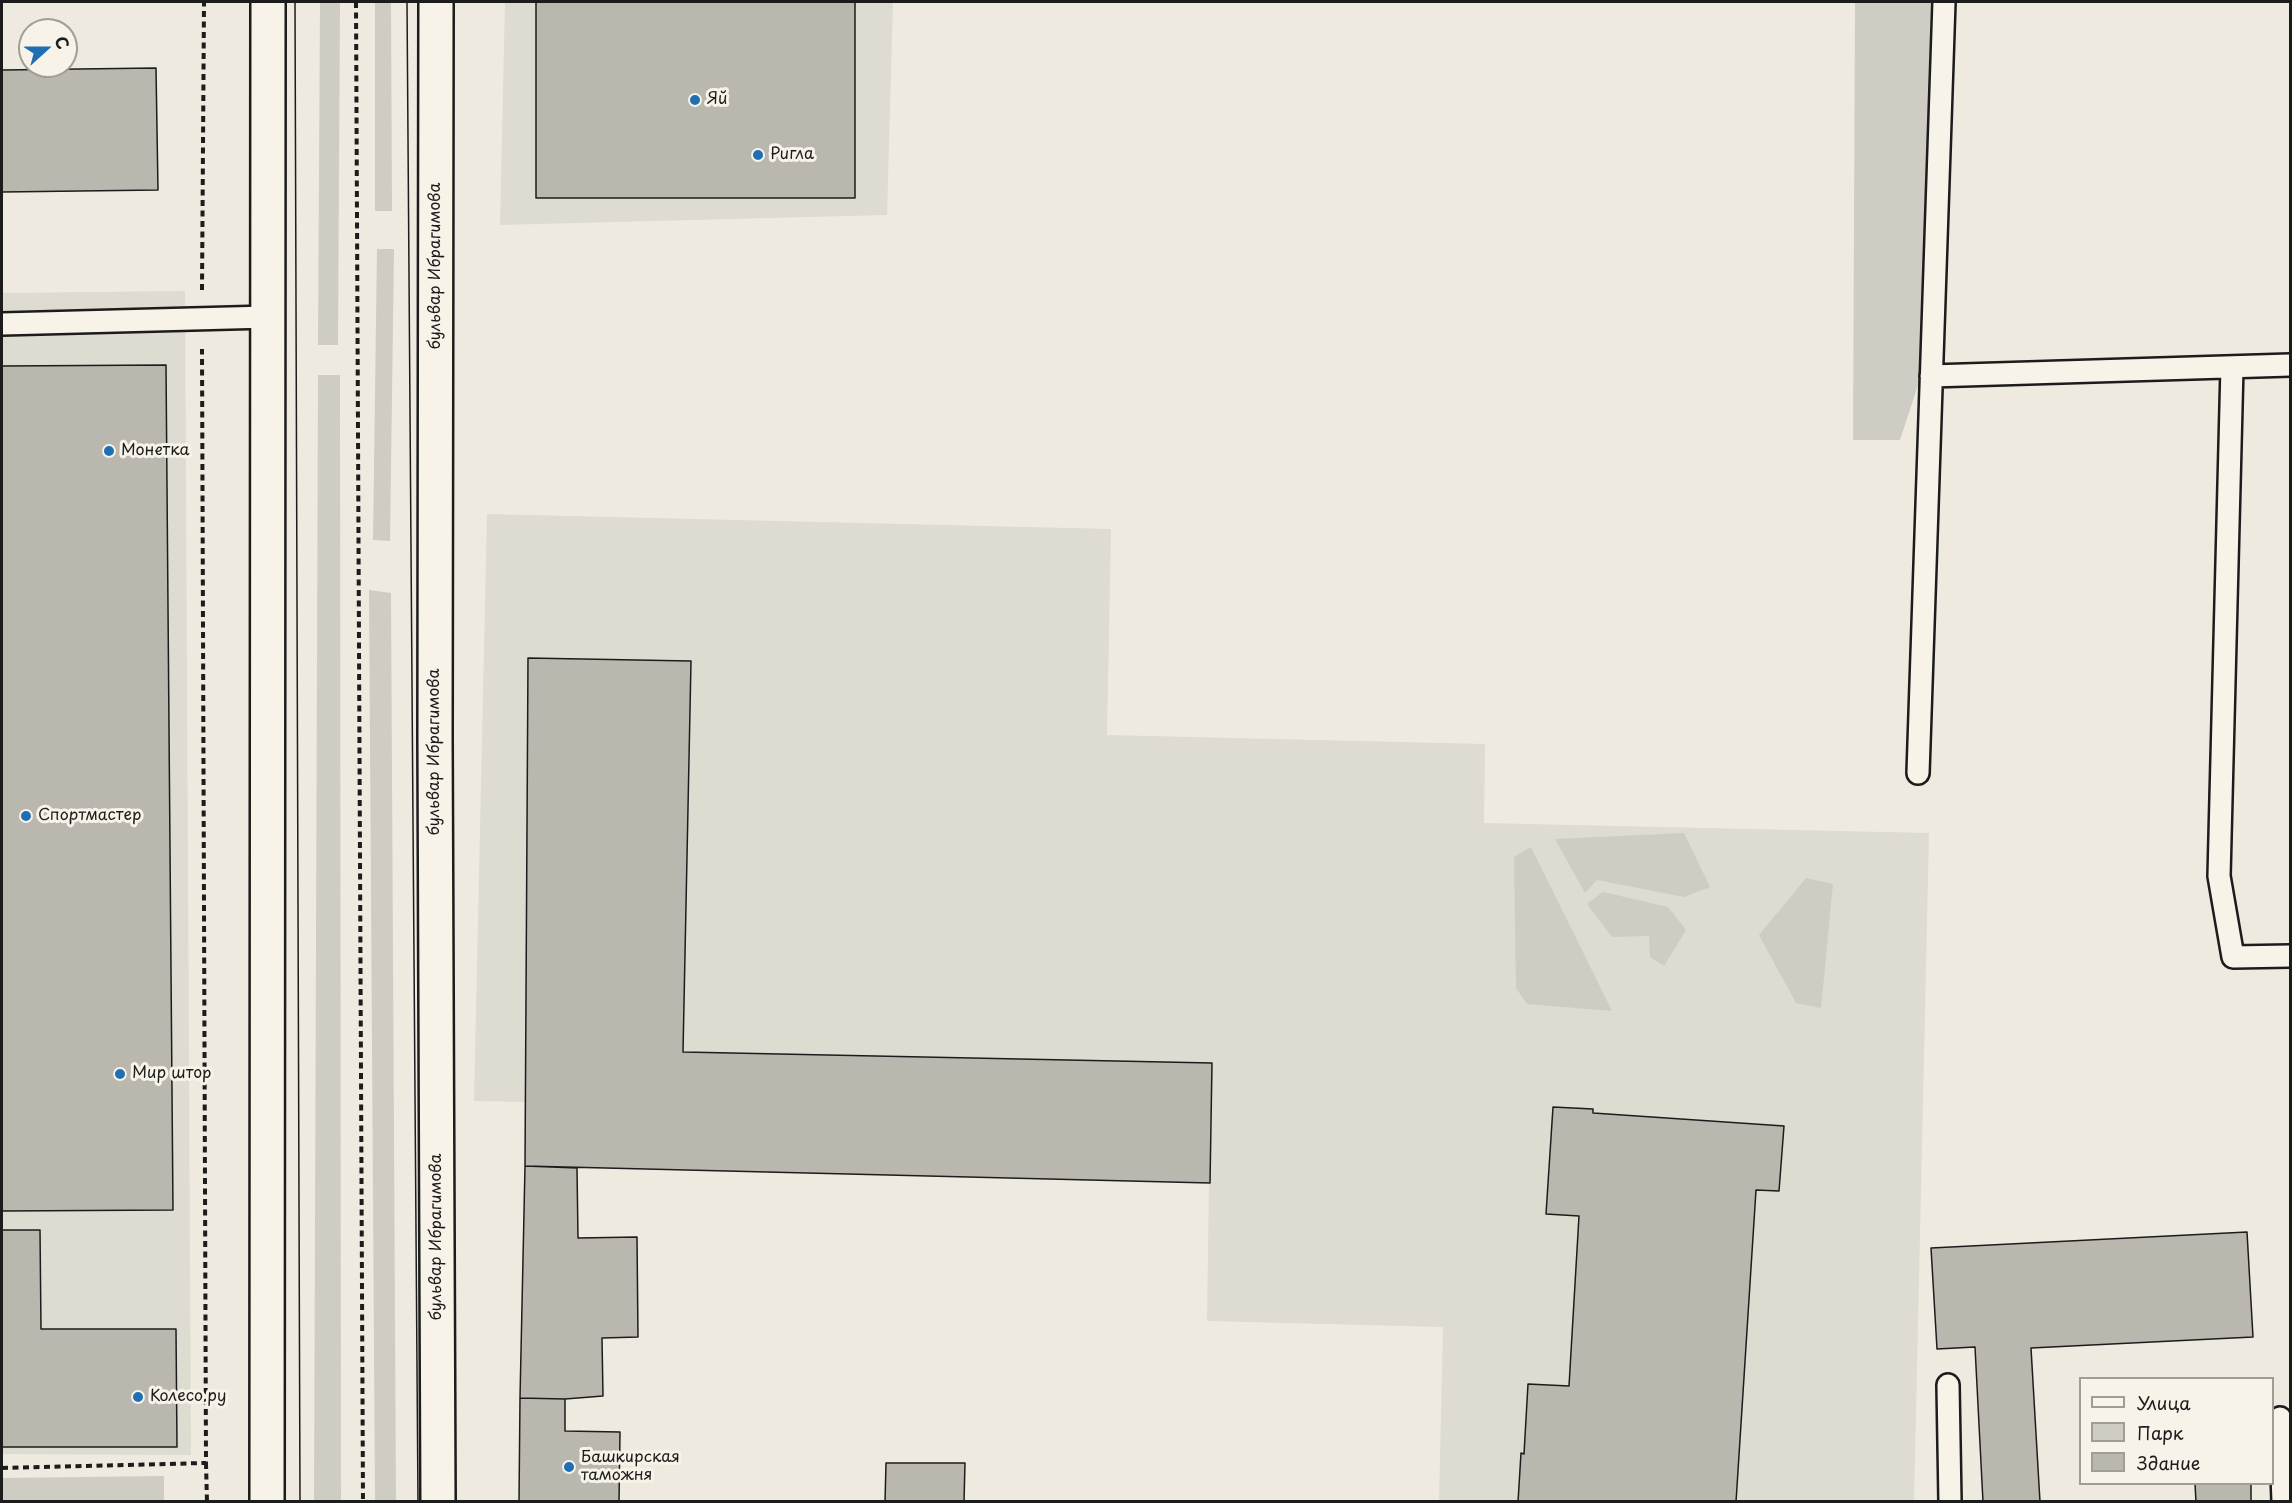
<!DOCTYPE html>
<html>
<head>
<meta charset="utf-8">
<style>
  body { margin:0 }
  #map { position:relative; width:2292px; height:1503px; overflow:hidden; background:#eeeae0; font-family:"Playpen Sans",sans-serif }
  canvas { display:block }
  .frame { position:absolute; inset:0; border:3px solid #1c1c1c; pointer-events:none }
  .legend { position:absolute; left:2079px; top:1377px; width:195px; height:108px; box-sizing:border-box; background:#f7f3e8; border:2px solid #9f9d96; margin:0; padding:8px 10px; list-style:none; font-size:18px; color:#1c1c1c }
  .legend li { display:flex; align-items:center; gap:12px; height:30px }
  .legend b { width:30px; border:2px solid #9f9d96 }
  .north { position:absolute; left:18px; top:18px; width:60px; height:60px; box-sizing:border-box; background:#f7f3e8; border:2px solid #9f9d96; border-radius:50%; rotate:69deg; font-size:16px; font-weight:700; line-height:24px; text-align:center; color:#1c1c1c }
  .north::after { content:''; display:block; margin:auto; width:21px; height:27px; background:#1f6fb2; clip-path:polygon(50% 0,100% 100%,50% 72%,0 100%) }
</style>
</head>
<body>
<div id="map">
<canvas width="2292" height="1503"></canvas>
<div class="frame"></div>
<ul class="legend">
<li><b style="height:8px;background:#f7f3e8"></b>Улица</li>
<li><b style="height:16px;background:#cfccc3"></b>Парк</li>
<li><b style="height:16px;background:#bab7af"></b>Здание</li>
</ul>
<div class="north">С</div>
</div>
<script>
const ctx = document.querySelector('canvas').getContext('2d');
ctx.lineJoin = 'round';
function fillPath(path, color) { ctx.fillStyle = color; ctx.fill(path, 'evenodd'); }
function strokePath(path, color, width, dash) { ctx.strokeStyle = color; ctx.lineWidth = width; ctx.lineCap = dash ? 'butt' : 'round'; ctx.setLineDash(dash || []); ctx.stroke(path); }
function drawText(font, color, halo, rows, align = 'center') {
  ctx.font = font + ' "Playpen Sans",sans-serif'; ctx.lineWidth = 6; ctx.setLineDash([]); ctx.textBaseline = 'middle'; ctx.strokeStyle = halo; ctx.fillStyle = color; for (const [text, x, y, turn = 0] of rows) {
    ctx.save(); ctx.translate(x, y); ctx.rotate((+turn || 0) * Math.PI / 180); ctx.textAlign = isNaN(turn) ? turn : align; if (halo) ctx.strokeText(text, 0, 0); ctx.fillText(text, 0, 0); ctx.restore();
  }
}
fillPath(new Path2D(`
  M 505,2 L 893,2 L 887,215 L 500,225 Z
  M 185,291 L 191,1455 L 2,1454 L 2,293 Z
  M 487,514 L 1111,529 L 1107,735 L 1485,744 L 1484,823 L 1929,833 L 1914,1501 L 1439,1501 L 1443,1327 L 1207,1321 L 1209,1183 L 525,1166 L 527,1102 L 474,1101 Z`), '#dedbd1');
fillPath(new Path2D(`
  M 320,2 L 340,2 L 338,345 L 318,345 Z
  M 375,2 L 391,2 L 392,211 L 375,211 Z
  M 1855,2 L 1932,2 L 1921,376 L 1900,440 L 1853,440 Z
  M 377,249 L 394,249 L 390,541 L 373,540 Z
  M 318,375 L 340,375 L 341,1502 L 314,1501 Z
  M 369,590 L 391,593 L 396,1502 L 375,1501 Z
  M 1684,833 L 1710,887 L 1684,897 L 1597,880 L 1585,893 L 1555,839 Z
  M 1531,847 L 1612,1011 L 1527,1004 L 1516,988 L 1514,857 Z
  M 1806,878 L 1833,884 L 1821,1008 L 1796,1003 L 1759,935 Z
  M 1603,892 L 1668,907 L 1686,930 L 1664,966 L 1650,957 L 1649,936 L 1612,937 L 1587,904 Z
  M 164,1476 L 164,1501 L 2,1501 L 2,1478 Z`), '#cfccc3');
const building = new Path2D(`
  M 536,2 L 855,2 L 855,198 L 536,198 Z
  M 156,68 L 158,190 L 2,192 L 2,70 Z
  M 166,365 L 173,1210 L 2,1211 L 2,366 Z
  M 528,658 L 691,661 L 683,1052 L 1212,1063 L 1210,1183 L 525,1166 Z
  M 1553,1107 L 1593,1109 L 1593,1113 L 1784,1126 L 1779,1191 L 1756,1190 L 1736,1502 L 1518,1502 L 1521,1453 L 1524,1454 L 1528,1384 L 1569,1386 L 1579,1216 L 1546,1214 Z
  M 525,1166 L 577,1168 L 578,1238 L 637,1237 L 638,1337 L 602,1338 L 603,1396 L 565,1399 L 520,1398 Z
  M 2,1230 L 40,1230 L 41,1329 L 176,1329 L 177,1447 L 2,1447 Z
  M 2247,1232 L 2253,1337 L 2031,1348 L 2040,1502 L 1983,1502 L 1975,1347 L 1937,1349 L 1931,1248 Z
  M 520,1398 L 565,1399 L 565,1431 L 620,1432 L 619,1502 L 519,1502 Z
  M 886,1463 L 965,1463 L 964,1502 L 885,1502 Z
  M 2195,1484 L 2251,1484 L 2251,1502 L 2196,1502 Z`);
fillPath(building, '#bab7af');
strokePath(building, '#1c1c1c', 1.5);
const service = new Path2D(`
  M 2,324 L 268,317
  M 2232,367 L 2219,876 L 2233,957 L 2290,956
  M 1931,376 L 2290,365
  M 1918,773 L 1944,2
  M 1948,1385 L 1950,1502
  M 2280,1418 L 2283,1502`);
const secondary = new Path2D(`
  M 436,2 L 435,736 L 438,1502
  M 267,1502 L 268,2`);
strokePath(service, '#1c1c1c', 26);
strokePath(secondary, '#1c1c1c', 38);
strokePath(new Path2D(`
  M 356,2 L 363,1502
  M 202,290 L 204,2
  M 206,1463 L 207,1502
  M 2,1468 L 206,1463 L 202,349`), '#1c1c1c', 4, [6, 4.5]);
strokePath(service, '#f7f3e8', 21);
strokePath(secondary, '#f7f3e8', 33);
strokePath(new Path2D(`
  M 295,2 L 300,1502
  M 407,2 L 418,1502`), '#1c1c1c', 1.5);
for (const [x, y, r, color] of [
  [695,100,6,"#1f6fb2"],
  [758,155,6,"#1f6fb2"],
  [109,451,6,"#1f6fb2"],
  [26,816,6,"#1f6fb2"],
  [120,1074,6,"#1f6fb2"],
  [138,1397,6,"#1f6fb2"],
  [569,1467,6,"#1f6fb2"]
]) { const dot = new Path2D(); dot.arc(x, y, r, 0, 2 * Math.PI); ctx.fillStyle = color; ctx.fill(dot); strokePath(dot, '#f7f3e8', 2); }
drawText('16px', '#1c1c1c', '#f7f3e8', [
  ["Яй",707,100],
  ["Ригла",770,155],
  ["Монетка",121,451],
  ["Спортмастер",38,816],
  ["Мир штор",132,1074],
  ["Колесо.ру",150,1397],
  ["Башкирская",581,1458],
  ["таможня",581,1476]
], 'left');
drawText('16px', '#1c1c1c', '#f7f3e8', [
  ["бульвар Ибрагимова",436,266,-90],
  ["бульвар Ибрагимова",435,752,-90],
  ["бульвар Ибрагимова",437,1237,-90]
]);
</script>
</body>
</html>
